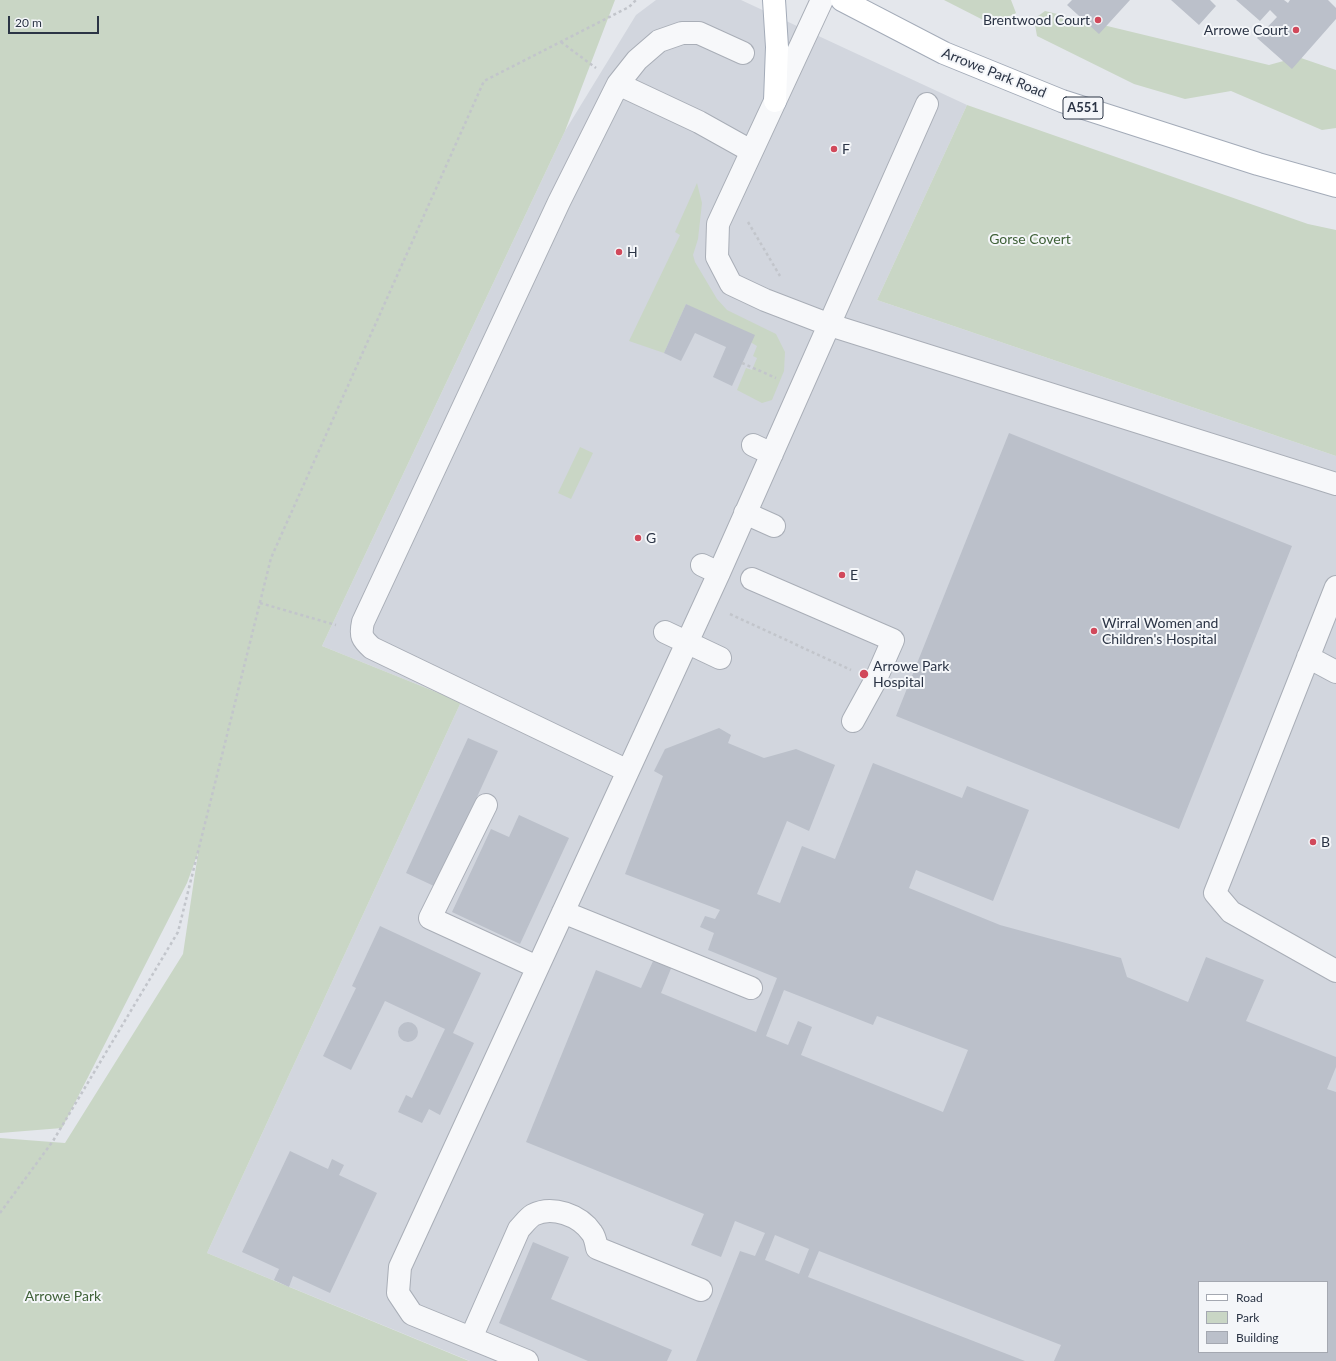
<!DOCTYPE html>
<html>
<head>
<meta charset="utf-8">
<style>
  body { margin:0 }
  #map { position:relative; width:1336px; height:1361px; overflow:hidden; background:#e4e7ec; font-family:Lato,sans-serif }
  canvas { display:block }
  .legend { position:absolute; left:1198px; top:1281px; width:130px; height:72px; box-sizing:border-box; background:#f4f6f9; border:1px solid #a4a8b1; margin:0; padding:5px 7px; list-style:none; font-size:12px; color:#2b3445 }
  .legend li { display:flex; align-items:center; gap:8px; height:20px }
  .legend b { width:20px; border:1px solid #a4a8b1 }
  .scale { position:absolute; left:8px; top:16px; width:91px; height:18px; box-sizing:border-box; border:2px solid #2b3445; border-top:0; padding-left:5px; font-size:12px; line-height:14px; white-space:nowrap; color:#2b3445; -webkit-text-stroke:3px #f4f6f9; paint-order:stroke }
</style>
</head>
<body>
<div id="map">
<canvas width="1336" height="1361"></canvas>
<ul class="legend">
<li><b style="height:5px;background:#fff"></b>Road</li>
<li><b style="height:11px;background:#c9d6c5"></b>Park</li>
<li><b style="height:11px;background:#bbc0ca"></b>Building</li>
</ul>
<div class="scale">20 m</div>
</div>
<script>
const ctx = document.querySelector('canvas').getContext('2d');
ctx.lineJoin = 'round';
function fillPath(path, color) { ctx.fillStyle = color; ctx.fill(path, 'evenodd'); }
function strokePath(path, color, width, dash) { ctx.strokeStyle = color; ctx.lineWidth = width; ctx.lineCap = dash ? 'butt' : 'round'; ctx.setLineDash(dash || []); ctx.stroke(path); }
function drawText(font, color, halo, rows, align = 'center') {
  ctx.font = font + ' Lato,sans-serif'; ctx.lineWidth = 4; ctx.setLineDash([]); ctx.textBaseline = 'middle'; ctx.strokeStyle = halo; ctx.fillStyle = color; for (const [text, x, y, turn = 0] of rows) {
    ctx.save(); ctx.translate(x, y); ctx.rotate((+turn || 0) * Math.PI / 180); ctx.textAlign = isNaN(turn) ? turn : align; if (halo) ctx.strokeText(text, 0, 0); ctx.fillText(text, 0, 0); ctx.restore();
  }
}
fillPath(new Path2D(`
  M 656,0 L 741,0 L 967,105 L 877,300 L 1336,456 L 1336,1361 L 470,1361 L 207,1253 L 461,702 L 322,646 L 565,131 L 636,15 ZM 1199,1282 L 1327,1282 L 1327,1352 L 1199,1352 Z`), '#d2d6de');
fillPath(new Path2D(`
  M 0,0 L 615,0 L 565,131 L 322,646 L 461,702 L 207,1253 L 469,1361 L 0,1361 L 0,1138 L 65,1143 L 183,954 L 198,853 L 187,883 L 62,1128 L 0,1133 Z
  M 944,0 L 1011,0 L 1016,13 L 993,25 Z
  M 1045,11 L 1269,65 L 1298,57 L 1336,70 L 1336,128 L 1322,130 L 1231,91 L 1185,99 L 1134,84 L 1037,36 L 1034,19 Z
  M 967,105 L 1308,224 L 1336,230 L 1336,456 L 877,300 Z
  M 697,183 L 702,203 L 698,239 L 693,255 L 695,262 L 717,299 L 727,310 L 776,334 L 785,352 L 784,371 L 772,400 L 762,403 L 737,390 L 746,368 L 752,370 L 757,358 L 753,356 L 757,346 L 686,304 L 664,353 L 629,341 L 680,235 L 675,232 Z
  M 580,447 L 593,453 L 571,499 L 558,493 Z`), '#c9d6c5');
fillPath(new Path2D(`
  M 1072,0 L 1130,0 L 1099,34 L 1067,5 Z
  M 1171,0 L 1210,0 L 1216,6 L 1199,25 Z
  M 1236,0 L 1284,0 L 1288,3 L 1290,0 L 1328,0 L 1336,8 L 1336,19 L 1292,69 L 1257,38 L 1277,17 L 1270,10 L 1260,21 Z
  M 686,304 L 755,335 L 732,386 L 713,377 L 726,347 L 695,333 L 681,361 L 664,353 Z
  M 1009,433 L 1292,546 L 1179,829 L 896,716 Z
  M 719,728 L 731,735 L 728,743 L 764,758 L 796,749 L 835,765 L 809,831 L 787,821 L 757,894 L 780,903 L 802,846 L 835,859 L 873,763 L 962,798 L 967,786 L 1029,810 L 993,901 L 916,870 L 909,888 L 1000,925 L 1121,958 L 1127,977 L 1188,1002 L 1206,957 L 1264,980 L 1246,1021 L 1336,1057 L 1336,1067 L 1327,1089 L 1336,1092 L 1336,1361 L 1054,1361 L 1061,1345 L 819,1251 L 808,1277 L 1025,1361 L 696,1361 L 740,1251 L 755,1256 L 765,1233 L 735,1221 L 721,1257 L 691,1245 L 704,1214 L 526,1142 L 596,970 L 641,988 L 654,959 L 672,966 L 661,993 L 756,1032 L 777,978 L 708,950 L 714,933 L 700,927 L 705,916 L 715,919 L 720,910 L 625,874 L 663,776 L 654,771 L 665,749 ZM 784,990 L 873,1025 L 877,1016 L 968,1050 L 943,1112 L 801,1055 L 812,1027 L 798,1021 L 788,1045 L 766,1036 ZM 775,1235 L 809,1249 L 799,1274 L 765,1260 ZM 1199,1282 L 1327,1282 L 1327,1352 L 1199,1352 Z
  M 468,738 L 498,751 L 436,887 L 406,873 Z
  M 519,815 L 569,838 L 520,944 L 452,912 L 491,829 L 509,837 Z
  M 380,926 L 481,973 L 453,1033 L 474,1043 L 440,1115 L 429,1109 L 422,1123 L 398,1112 L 406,1095 L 412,1098 L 445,1029 L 385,1001 L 351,1070 L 323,1056 L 356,988 L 352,986 Z
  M398 1032a10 10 0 1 1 20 0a10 10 0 1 1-20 0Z
  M 290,1151 L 328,1169 L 332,1159 L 344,1165 L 339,1175 L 377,1193 L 330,1293 L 293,1276 L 289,1287 L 274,1280 L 279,1269 L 242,1252 Z
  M 533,1242 L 569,1257 L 551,1299 L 672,1350 L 667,1361 L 588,1361 L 499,1323 Z`), '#bbc0ca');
const minor = new Path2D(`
  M 822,0 L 718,224 L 717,257 L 731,284 L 765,300 L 830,325 L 1336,484
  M 618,84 L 699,122 L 751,151
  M 753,445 L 772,454
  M 745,513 L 774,526
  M 702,565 L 719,573
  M 752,579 L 893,640 L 875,681 L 853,721
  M 1336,587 L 1215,893 L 1231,912 L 1336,971
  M 665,632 L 720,658
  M 1308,657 L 1336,672
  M 628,771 L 372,648 C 362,639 360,636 363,622 L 559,202 L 618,84 L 637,60 L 659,41 L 682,33 L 699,33 L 743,53
  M 486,805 L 430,918 L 537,967
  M 563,912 L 751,988
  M 471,1338 L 519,1229 C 523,1225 528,1218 533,1215 C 552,1205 580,1215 592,1233 C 595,1237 596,1243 597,1248 L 701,1290
  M 527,1361 L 412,1314 L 398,1293 L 400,1267 L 719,573 L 927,104`);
const major = new Path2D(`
  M 774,0 L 777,47 L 775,101
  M 842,0 L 944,53 L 1062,101 L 1258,164 L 1336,186`);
strokePath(minor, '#a9aeb7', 24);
strokePath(major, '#a3abb8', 24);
strokePath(new Path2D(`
  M 561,42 L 596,68
  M 748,222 L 780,276
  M 742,363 L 776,378
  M 260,603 L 336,625
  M 730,614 L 851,670
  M 0,1213 L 53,1141 L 178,932 L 271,558 L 484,81 L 629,7 L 636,0`), '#c2c5cb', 2.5, [3, 3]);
strokePath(minor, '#f7f8fa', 22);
strokePath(major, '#fff', 22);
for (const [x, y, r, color] of [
  [1098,20,4,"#d1495b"],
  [1296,30,4,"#d1495b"],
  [834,149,4,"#d1495b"],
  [619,252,4,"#d1495b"],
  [638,538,4,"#d1495b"],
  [842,575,4,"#d1495b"],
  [1094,631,4,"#d1495b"],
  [864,674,5,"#d1495b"],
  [1313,842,4,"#d1495b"]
]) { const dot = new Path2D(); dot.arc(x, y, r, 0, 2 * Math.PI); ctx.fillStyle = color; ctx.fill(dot); strokePath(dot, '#f4f6f9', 1.5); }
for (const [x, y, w] of [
  [1083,108,40]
]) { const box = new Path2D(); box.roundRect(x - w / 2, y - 11, w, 22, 3); ctx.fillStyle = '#f4f6f9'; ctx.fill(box); strokePath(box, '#2b3445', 1); }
drawText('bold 13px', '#2b3445', null, [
  ["A551",1083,108]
]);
drawText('14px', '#2b3445', '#f4f6f9', [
  ["Brentwood Court",1090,20,"right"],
  ["Arrowe Court",1288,30,"right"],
  ["F",842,149],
  ["H",627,252],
  ["G",646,538],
  ["E",850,575],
  ["Wirral Women and",1102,623],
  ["Children's Hospital",1102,639],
  ["Arrowe Park",873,666],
  ["Hospital",873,682],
  ["B",1321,842]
], 'left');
drawText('14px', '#2b3445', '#f4f6f9', [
  ["Arrowe Park Road",994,73,22]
]);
drawText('14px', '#3f6138', '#f4f6f9', [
  ["Gorse Covert",1030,239],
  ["Arrowe Park",63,1296]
]);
</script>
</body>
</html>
